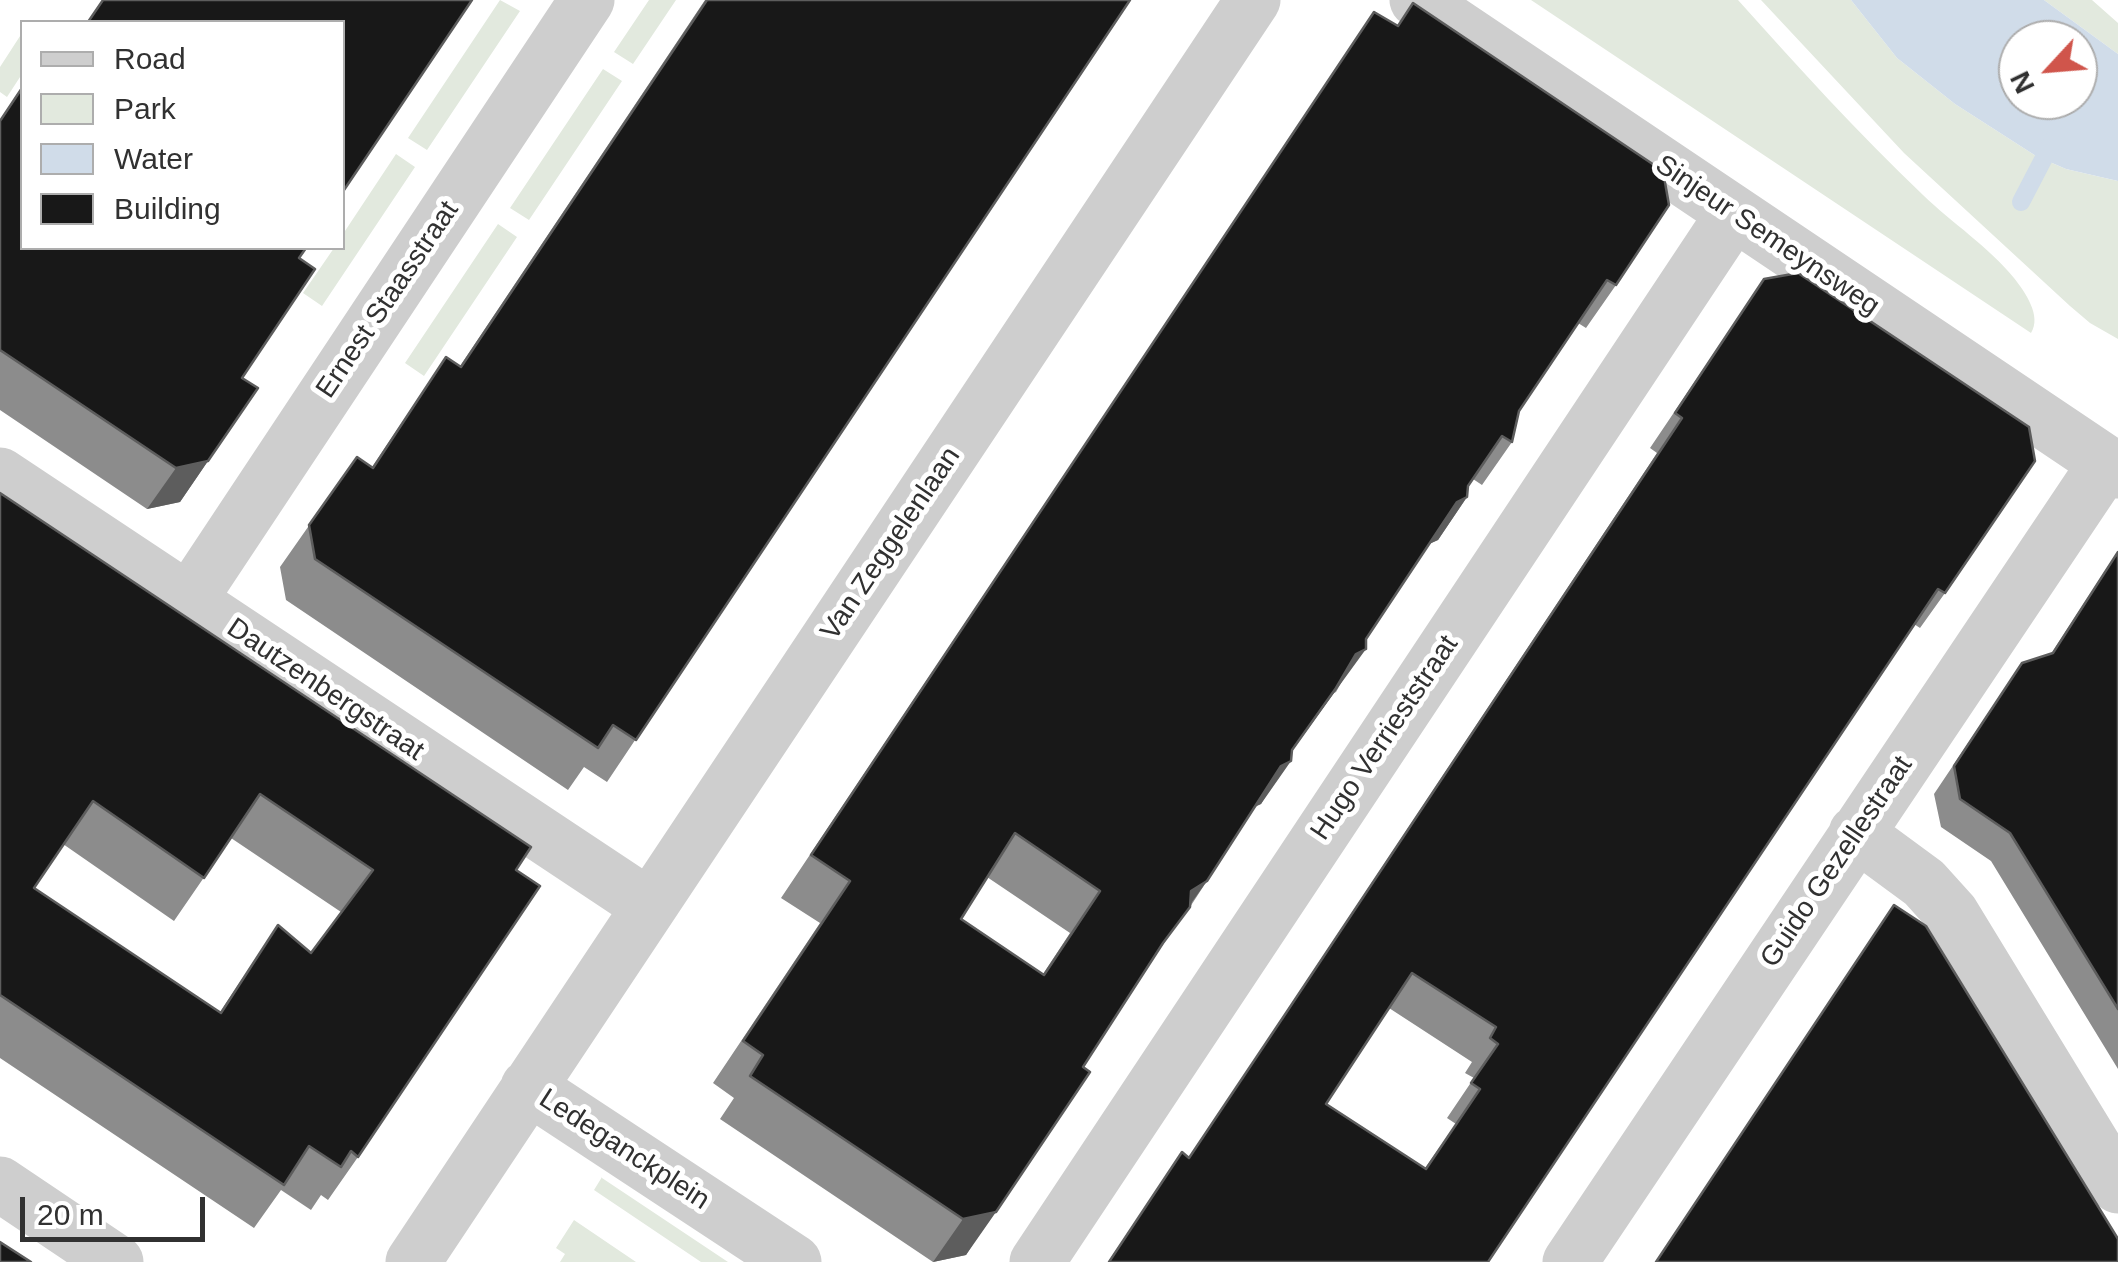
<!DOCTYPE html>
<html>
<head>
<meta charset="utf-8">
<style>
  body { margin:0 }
  #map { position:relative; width:2118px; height:1262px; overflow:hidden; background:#fff; font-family:Helvetica,sans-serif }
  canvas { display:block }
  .legend { position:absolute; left:20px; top:20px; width:325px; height:230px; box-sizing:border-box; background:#fff; border:2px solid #adadad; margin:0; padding:12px 18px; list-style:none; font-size:30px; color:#313131 }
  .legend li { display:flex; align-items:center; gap:20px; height:50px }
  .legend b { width:50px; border:2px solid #adadad }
  .north { position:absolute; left:1998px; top:20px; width:100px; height:100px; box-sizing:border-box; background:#fff; border:2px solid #adadad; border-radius:50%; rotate:244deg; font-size:28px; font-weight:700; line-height:40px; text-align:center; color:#313131 }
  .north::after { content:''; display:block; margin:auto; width:35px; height:45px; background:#d0554b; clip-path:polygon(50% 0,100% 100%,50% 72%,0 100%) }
  .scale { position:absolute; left:20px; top:1197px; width:185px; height:45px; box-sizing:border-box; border:5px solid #313131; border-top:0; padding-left:12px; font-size:30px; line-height:35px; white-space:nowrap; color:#313131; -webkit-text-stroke:8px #fff; paint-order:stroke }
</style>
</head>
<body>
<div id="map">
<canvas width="2118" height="1262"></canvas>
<ul class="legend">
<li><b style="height:12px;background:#cecece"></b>Road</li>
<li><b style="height:28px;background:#e2e9de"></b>Park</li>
<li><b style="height:28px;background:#d0dce9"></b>Water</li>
<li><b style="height:28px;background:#181818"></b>Building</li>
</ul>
<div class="north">N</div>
<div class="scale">20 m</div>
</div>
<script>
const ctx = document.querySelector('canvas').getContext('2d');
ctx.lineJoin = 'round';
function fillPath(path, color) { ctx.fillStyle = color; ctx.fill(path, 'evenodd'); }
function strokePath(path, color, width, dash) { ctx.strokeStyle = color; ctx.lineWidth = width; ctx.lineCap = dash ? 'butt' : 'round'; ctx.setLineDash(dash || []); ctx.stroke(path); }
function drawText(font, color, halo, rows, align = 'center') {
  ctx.font = font + ' Helvetica,sans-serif'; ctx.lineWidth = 10; ctx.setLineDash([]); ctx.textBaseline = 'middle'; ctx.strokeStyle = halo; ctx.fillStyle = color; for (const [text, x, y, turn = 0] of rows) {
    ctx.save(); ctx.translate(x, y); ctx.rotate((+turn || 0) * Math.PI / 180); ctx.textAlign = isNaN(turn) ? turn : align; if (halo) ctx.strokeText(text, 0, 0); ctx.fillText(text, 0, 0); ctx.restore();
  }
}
fillPath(new Path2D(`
  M 500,0 L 520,11 L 427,150 L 408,138 Z
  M 649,0 L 676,0 L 633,64 L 614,52 Z
  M 1531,0 L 1738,0 C 1798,67 1858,133 1923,195 C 1952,223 1989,247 2014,278 C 2025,292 2042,316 2031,333 Z
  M 1761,0 L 1851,0 L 1897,58 L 1955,104 L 2036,156 L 2066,169 L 2118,181 L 2118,339 L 2090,323 L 2070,306 L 1904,153 Z
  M 2044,0 L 2092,0 L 2118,23 L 2118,54 Z
  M 22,33 L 22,74 L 7,97 L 0,92 L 0,67 Z
  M 603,69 L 622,81 L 529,220 L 510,208 Z
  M 396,154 L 415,167 L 322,306 L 303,293 L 334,248 L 342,248 L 343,234 Z
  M 498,224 L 517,237 L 424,376 L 405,363 Z
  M 602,1177 L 602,1178 L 728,1262 L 701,1262 L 594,1190 Z
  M 574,1220 L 636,1262 L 560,1262 L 565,1254 L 556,1248 Z`), '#e2e9de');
fillPath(new Path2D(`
  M 1851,0 L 2044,0 L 2118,54 L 2118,181 L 2066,169 L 2036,156 L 1955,104 L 1897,58 ZM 2018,40 L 2078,40 L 2078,100 L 2018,100 Z`), '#d0dce9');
strokePath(new Path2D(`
  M 2021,202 L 2074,100`), '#d0dce9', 18);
strokePath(new Path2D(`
  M 1417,0 L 2118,471
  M 0,475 L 649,906
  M 189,600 L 587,0
  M 1856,833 L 1924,883 L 1952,914 L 2118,1186
  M 528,1087 L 794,1262
  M 0,1184 L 116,1262
  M 413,1262 L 1253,0
  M 1037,1262 L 1734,213
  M 1570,1262 L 2106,463`), '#cecece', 55);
fillPath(new Path2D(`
  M 705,0 L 1130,0 L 607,782 L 584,767 L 568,790 L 286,600 L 280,567 L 357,457 L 372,467 L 446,357 L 460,366 Z
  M 1374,12 L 1616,285 L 1586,328 L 1578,323 L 1519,411 L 1512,442 L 1482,485 L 1473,479 L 1468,486 L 1467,497 L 1438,540 L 1429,544 L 1366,639 L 1336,692 L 1332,694 L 1292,751 L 1261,804 L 1255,807 L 1190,907 L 1149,964 L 1083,1067 L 966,1255 L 933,1262 L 720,1119 L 734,1098 L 713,1083 L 820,923 L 781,898 ZM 987,877 L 1070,933 L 1043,974 L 961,919 Z
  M 22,87 L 299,258 L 242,378 L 208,461 L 180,502 L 147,509 L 0,410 L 0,120 Z
  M 1764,279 L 1945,593 L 1920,628 L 1914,624 L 1488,1262 L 1108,1262 L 1182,1152 L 1189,1157 L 1264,1045 L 1657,453 L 1650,448 ZM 1389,1008 L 1472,1062 L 1465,1073 L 1474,1078 L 1447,1118 L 1456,1124 L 1425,1168 L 1326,1104 Z
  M 0,493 L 516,870 L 358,1157 L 328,1200 L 321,1195 L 311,1210 L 281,1190 L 254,1228 L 0,1058 ZM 231,838 L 341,912 L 311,953 L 278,925 L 220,1012 L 34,888 L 63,844 L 174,921 Z
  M 2118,551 L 2118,1069 L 1991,861 L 1941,827 L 1934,794 L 2003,691 L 2051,654 Z`), '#8c8c8c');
fillPath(new Path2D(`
  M 208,461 L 180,502 L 147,509 L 176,468 Z
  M 1467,497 L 1438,540 L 1427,545 L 1457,502 Z
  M 1366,649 L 1281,766 L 1291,761 L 1261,804 L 1251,808 L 1356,654 Z
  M 1207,881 L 1177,923 L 1191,891 Z
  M 996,1212 L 966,1255 L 933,1262 L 963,1219 Z`), '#5d5d5d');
const building = new Path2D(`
  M 103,0 L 472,0 L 342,193 L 342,22 L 88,22 Z
  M 707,0 L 1130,0 L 636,740 L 613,725 L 598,748 L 315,559 L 309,525 L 357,457 L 373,468 L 446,357 L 461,367 Z
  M 1413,3 L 1663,171 L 1669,205 L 1616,285 L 1607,280 L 1519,411 L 1512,442 L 1502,436 L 1468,486 L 1467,497 L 1457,502 L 1366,639 L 1366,649 L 1356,654 L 1336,688 L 1292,750 L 1291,761 L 1281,766 L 1207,881 L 1191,891 L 1190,907 L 1163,943 L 1083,1067 L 1090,1072 L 996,1212 L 963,1219 L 750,1076 L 763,1055 L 743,1041 L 850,881 L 811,855 L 1374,12 L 1398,26 ZM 1015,833 L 1100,891 L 1044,975 L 961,919 Z
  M 22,88 L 22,248 L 306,248 L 299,258 L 315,269 L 242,378 L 258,388 L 208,461 L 176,468 L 0,350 L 0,121 Z
  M 1798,273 L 2029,427 L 2035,461 L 1945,593 L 1938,589 L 1488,1262 L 1109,1262 L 1182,1152 L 1189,1158 L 1288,1010 L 1682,418 L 1675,413 L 1764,279 ZM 1412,973 L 1496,1027 L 1490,1038 L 1498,1044 L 1471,1083 L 1480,1089 L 1426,1169 L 1326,1104 Z
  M 0,493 L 531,847 L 516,870 L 540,886 L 358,1157 L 351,1151 L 341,1167 L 309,1146 L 284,1185 L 0,995 ZM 260,794 L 373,870 L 311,953 L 278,925 L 221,1013 L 34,888 L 93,801 L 204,878 Z
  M 2118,552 L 2118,1009 L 2010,833 L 1960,799 L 1954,766 L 2022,663 L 2053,653 Z
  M 1894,905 L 1926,926 L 2118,1239 L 2118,1262 L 1656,1262 Z
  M 0,1242 L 31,1262 L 0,1262 Z`);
fillPath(building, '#181818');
strokePath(building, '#5d5d5d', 2.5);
drawText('28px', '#313131', '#fff', [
  ["Sinjeur Semeynsweg",1767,236,34],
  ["Ernest Staasstraat",388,300,-56],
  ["Van Zeggelenlaan",891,544,-56],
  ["Dautzenbergstraat",325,690,34],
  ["Hugo Verrieststraat",1385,738,-56],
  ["Guido Gezellestraat",1837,862,-56],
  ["Ledeganckplein",624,1150,33]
]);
</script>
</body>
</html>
